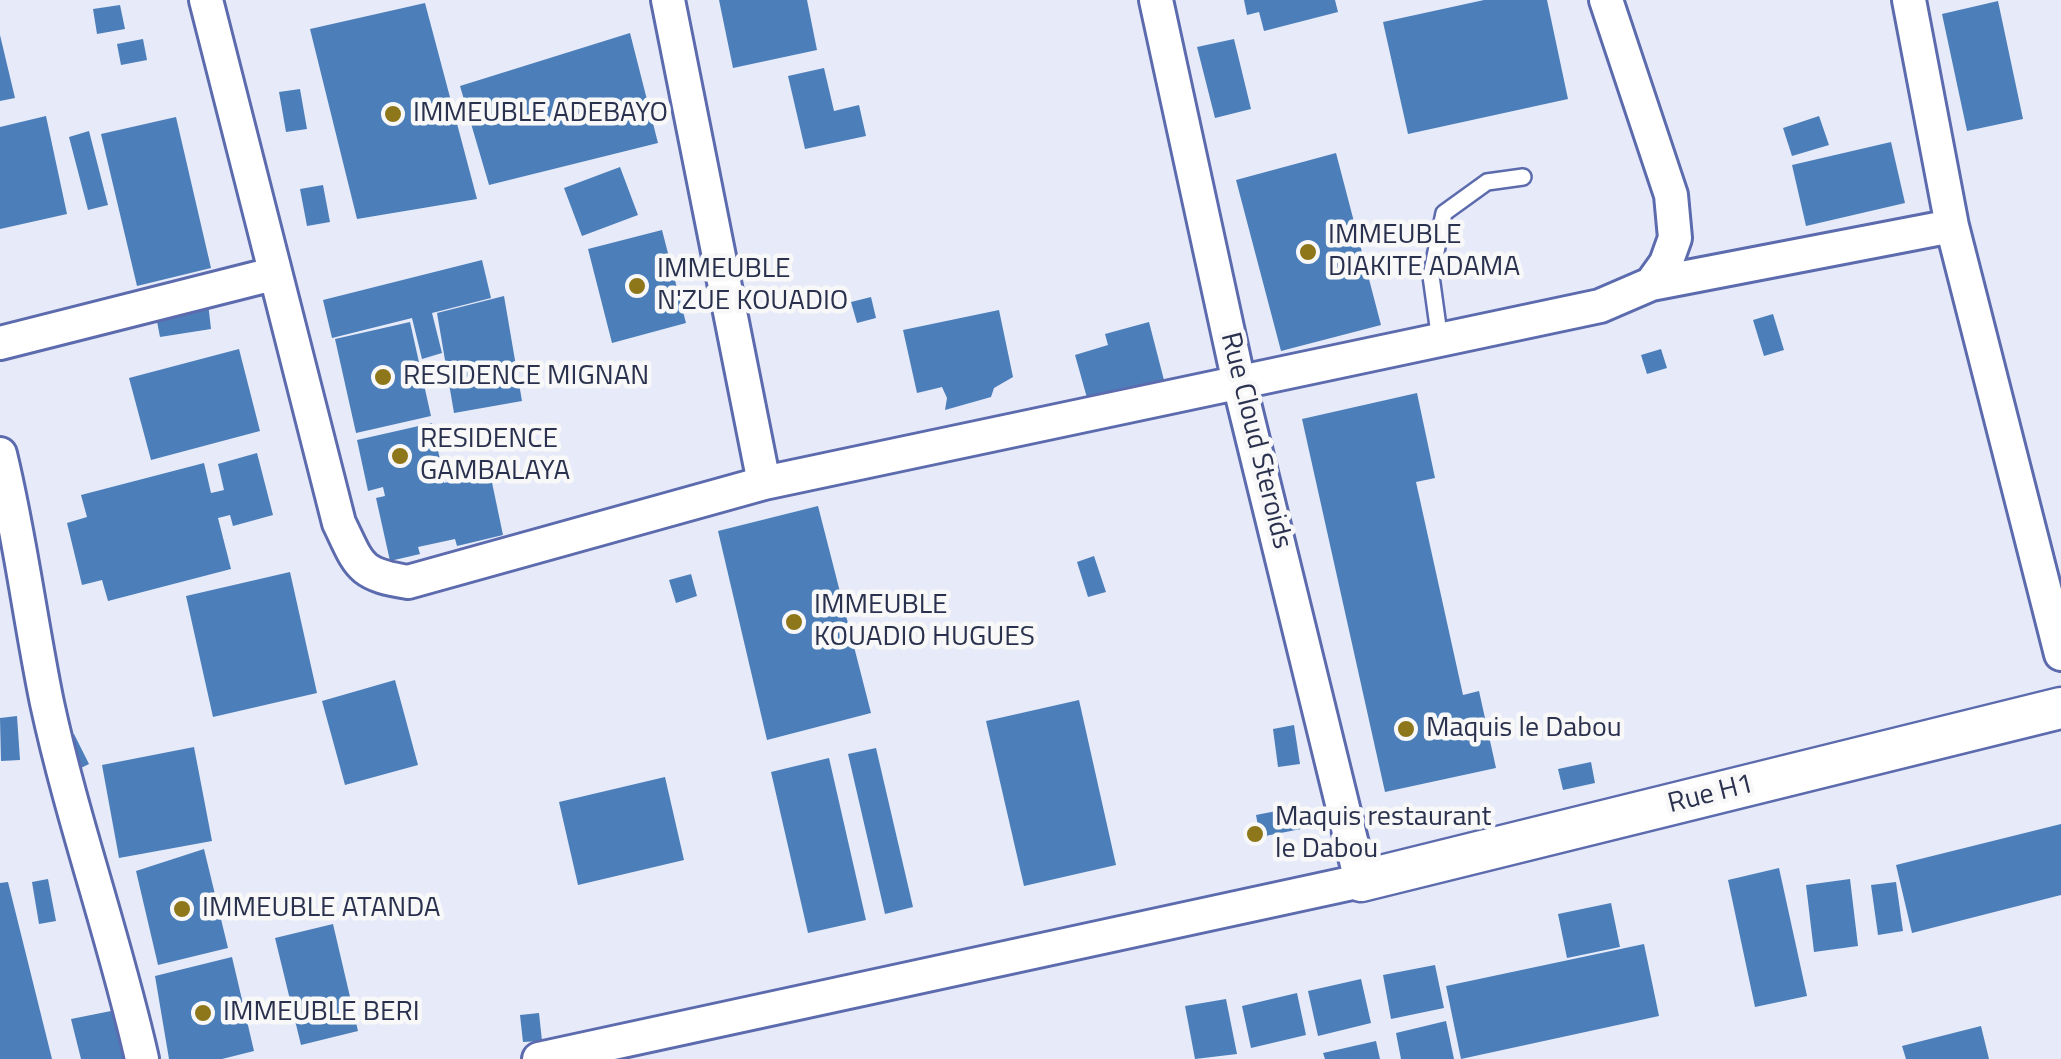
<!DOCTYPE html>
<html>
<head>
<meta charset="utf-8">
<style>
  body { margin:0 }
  canvas { display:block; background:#e6eaf9 }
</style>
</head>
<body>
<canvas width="2061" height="1059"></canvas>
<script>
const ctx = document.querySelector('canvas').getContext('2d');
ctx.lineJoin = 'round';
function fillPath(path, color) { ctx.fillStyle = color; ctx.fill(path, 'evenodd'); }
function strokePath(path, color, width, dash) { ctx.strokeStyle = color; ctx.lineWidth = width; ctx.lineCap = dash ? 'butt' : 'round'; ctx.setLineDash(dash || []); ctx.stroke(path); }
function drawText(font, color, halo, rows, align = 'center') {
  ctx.font = font + ' "Titillium Web",sans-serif'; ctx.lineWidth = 9; ctx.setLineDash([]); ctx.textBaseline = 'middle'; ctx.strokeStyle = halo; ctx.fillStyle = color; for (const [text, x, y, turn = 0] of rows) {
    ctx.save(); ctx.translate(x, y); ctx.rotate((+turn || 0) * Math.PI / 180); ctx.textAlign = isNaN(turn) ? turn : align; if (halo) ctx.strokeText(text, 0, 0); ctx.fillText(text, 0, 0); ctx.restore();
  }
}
fillPath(new Path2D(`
  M 719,0 L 807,0 L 817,50 L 733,68 Z
  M 1244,0 L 1335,0 L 1338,12 L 1264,31 L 1259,12 L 1247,15 Z
  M 1484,0 L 1547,0 L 1568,99 L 1408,134 L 1383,22 Z
  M 1998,1 L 2023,119 L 1967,131 L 1942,14 Z
  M 425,3 L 477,199 L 357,219 L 310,29 Z
  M 120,5 L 125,29 L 97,34 L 93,9 Z
  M 630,33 L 658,143 L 489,185 L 460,86 Z
  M 0,35 L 15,98 L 0,101 Z
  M 143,39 L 147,60 L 121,65 L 117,44 Z
  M 1234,39 L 1251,109 L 1215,118 L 1197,47 Z
  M 824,68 L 834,111 L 859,105 L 866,136 L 805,149 L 788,76 Z
  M 300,89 L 307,129 L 286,132 L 279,92 Z
  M 46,116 L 67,214 L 0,229 L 0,127 Z
  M 1819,116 L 1829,145 L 1792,156 L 1783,128 Z
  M 176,117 L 211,268 L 137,286 L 101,134 Z
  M 89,131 L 108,205 L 88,210 L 69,137 Z
  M 1891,142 L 1905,203 L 1806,226 L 1792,165 Z
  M 1336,153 L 1381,325 L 1281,351 L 1236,180 Z
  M 620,167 L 638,215 L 582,236 L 564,188 Z
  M 323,185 L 330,222 L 307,226 L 300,189 Z
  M 662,230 L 686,323 L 612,343 L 588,249 Z
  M 482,260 L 491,298 L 432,313 L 442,353 L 422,359 L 412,318 L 332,338 L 323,300 Z
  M 504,296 L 522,401 L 454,413 L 437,313 Z
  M 871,297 L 876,318 L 857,323 L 851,302 Z
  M 208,303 L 211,329 L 160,337 L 155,311 Z
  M 999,310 L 1013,377 L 994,388 L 991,397 L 945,410 L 947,398 L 942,387 L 917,393 L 903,330 Z
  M 1773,314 L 1784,350 L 1764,356 L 1753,320 Z
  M 410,322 L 431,416 L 356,433 L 335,339 Z
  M 1149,322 L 1165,384 L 1089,405 L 1075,355 L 1108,345 L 1105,334 Z
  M 239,349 L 260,431 L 151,460 L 129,378 Z
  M 1661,349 L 1667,368 L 1647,374 L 1641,355 Z
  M 1417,393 L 1435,478 L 1416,482 L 1463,695 L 1479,691 L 1496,768 L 1385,792 L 1302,419 Z
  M 432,423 L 443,473 L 418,480 L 443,475 L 444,483 L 490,473 L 503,535 L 457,546 L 455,539 L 418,547 L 420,554 L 390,561 L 376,498 L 385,496 L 383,487 L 368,491 L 357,440 Z
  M 257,453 L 273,515 L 233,526 L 230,515 L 218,518 L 231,569 L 108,601 L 102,580 L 82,585 L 67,523 L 87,517 L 81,495 L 204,463 L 211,493 L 224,490 L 218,464 Z
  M 818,506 L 871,713 L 767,740 L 718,531 Z
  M 1094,556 L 1106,592 L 1088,597 L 1077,562 Z
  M 290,572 L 317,693 L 213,717 L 186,596 Z
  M 691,574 L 697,596 L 676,603 L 669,580 Z
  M 395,680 L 418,765 L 345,785 L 322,701 Z
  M 1079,700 L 1116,865 L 1024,886 L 986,721 Z
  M 17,716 L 20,760 L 1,761 L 0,718 Z
  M 1294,725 L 1300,764 L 1278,767 L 1273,729 Z
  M 74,734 L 89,764 L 77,770 L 63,740 Z
  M 194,747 L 212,841 L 119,858 L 102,765 Z
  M 876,748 L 913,907 L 885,914 L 848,754 Z
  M 829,758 L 866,920 L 808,933 L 771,772 Z
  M 1591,762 L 1595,783 L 1563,790 L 1558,769 Z
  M 665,777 L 684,860 L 578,885 L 559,802 Z
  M 1297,807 L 1301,829 L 1260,837 L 1256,815 Z
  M 2061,824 L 2061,895 L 1912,933 L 1896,865 Z
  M 204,849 L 228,948 L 158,965 L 136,871 Z
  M 1779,868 L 1807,996 L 1755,1007 L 1728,880 Z
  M 48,879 L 56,921 L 39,924 L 32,882 Z
  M 1850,879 L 1858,946 L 1814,952 L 1806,885 Z
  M 8,882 L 52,1059 L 0,1059 L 0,883 Z
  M 1896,882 L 1903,931 L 1878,935 L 1871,885 Z
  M 1611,903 L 1620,947 L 1567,958 L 1558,914 Z
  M 333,924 L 358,1031 L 301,1045 L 275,938 Z
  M 1644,944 L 1659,1016 L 1461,1059 L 1446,986 Z
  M 232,957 L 254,1051 L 222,1059 L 169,1059 L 155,976 Z
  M 1435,965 L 1444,1008 L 1391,1019 L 1383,975 Z
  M 1361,979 L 1371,1023 L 1318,1036 L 1308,991 Z
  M 1297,993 L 1306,1035 L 1251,1048 L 1242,1006 Z
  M 1226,999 L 1237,1054 L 1195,1059 L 1185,1006 Z
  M 116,1010 L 131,1059 L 81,1059 L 71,1019 Z
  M 539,1013 L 542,1041 L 523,1042 L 520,1015 Z
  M 1446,1021 L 1454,1059 L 1401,1059 L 1396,1033 Z
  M 1981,1026 L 1989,1059 L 1906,1059 L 1902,1046 Z
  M 1376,1041 L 1380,1059 L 1325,1059 L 1323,1053 Z`), '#4c7fba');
const service = new Path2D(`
  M 1440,341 L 1431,276 L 1444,213 L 1487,182 L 1523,177`);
const minor = new Path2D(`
  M 206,0 L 339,523 C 360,566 358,574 408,582 L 764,483 L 1600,306 L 1651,284 L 1666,263 L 1675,238 L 1671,195 L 1606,0
  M 668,0 L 764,483
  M 1909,0 L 1952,226 L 2061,654
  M 1651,284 L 1952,226
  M 0,343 L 273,274
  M 0,454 C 20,536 30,620 47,703 C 73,823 115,939 142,1059
  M 539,1059 L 1361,881 L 1239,383 L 1156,0`);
const tertiary = new Path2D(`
  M 1361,881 L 2061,708`);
strokePath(service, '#5c6bad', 20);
strokePath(minor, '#5c6bad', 38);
strokePath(tertiary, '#5c6bad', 45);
strokePath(service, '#fff', 15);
strokePath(minor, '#fff', 32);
strokePath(tertiary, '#fff', 40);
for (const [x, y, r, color] of [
  [393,114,10,"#8e761a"],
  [1308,252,10,"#8e761a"],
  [637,286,10,"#8e761a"],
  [383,377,10,"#8e761a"],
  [400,456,10,"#8e761a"],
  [794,622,10,"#8e761a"],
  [1406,729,10,"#8e761a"],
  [1255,834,10,"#8e761a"],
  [182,909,10,"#8e761a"],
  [203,1013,10,"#8e761a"]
]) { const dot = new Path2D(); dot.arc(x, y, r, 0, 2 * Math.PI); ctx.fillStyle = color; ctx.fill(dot); strokePath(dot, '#f8f8f8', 4); }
drawText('28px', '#2a314e', '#f8f8f8', [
  ["IMMEUBLE ADEBAYO",413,114],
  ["IMMEUBLE",1328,236],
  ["DIAKITE ADAMA",1328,268],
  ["IMMEUBLE",657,270],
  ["N'ZUE KOUADIO",657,302],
  ["RESIDENCE MIGNAN",403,377],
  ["RESIDENCE",420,440],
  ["GAMBALAYA",420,472],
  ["IMMEUBLE",814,606],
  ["KOUADIO HUGUES",814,638],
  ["Maquis le Dabou",1426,729],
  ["Maquis restaurant",1275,818],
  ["le Dabou",1275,850],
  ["IMMEUBLE ATANDA",202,909],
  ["IMMEUBLE BERI",223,1013]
], 'left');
drawText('28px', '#2a314e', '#f8f8f8', [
  ["Rue Cloud Steroids",1255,441,76],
  ["Rue H1",1711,795,-14]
]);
</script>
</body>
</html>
